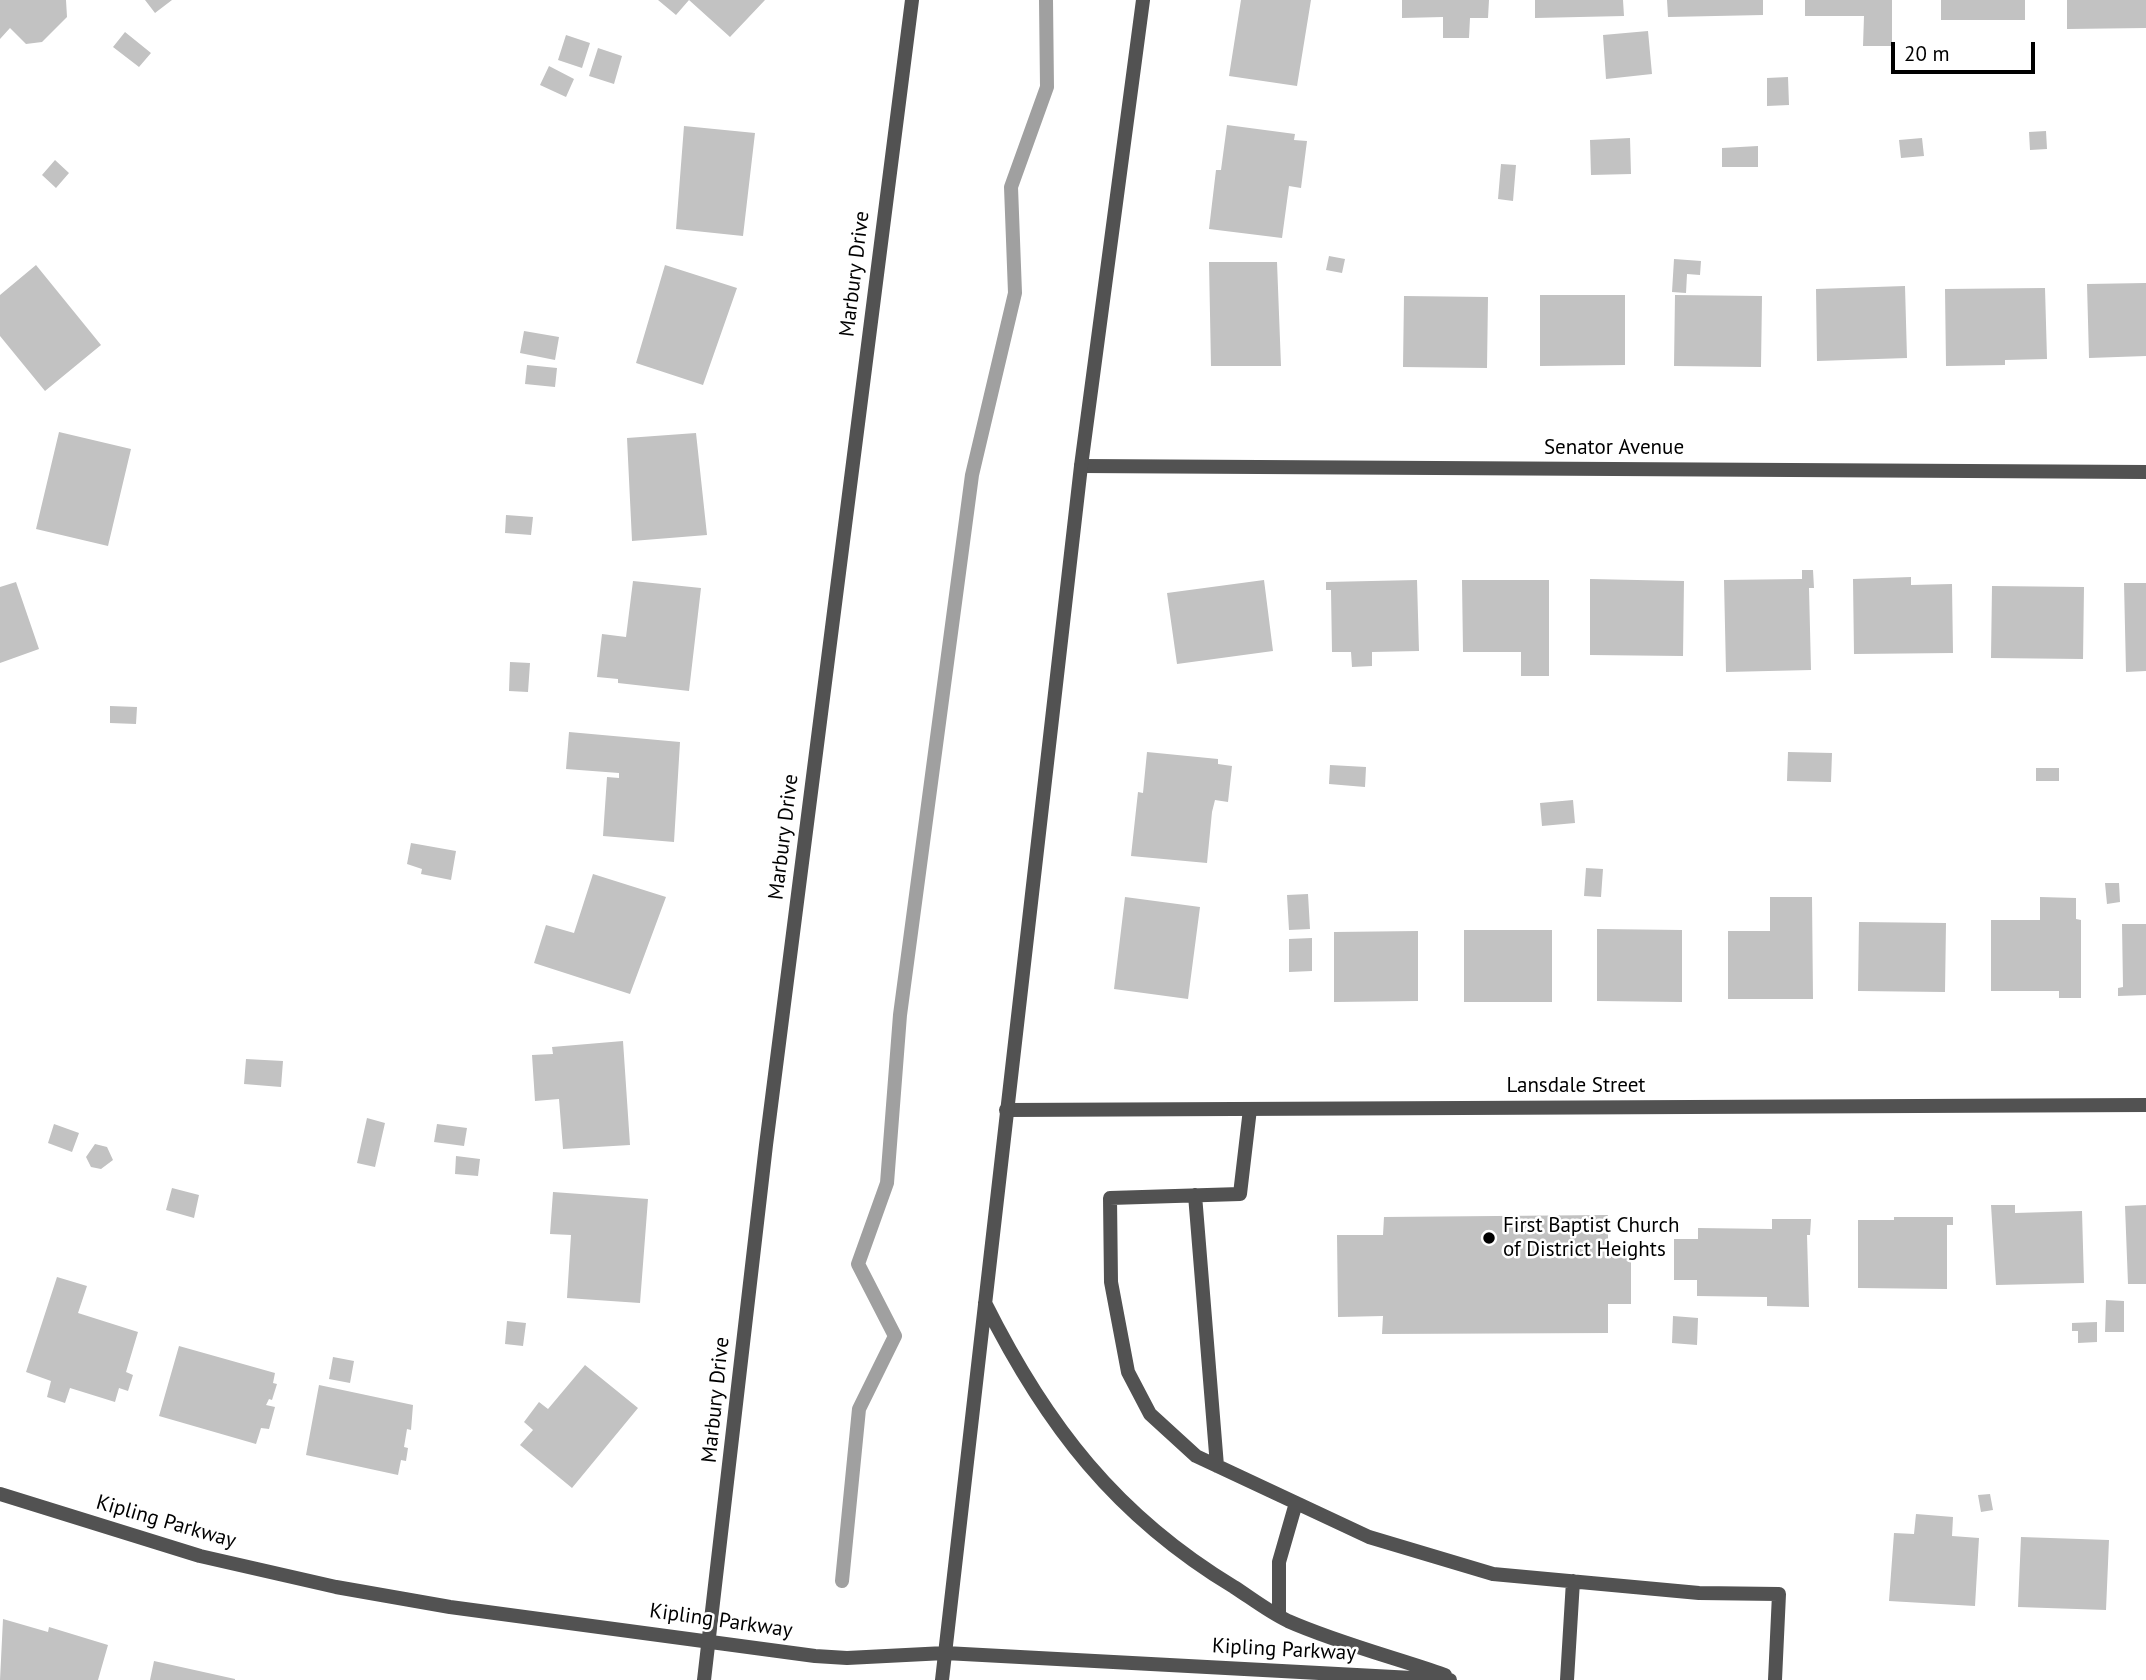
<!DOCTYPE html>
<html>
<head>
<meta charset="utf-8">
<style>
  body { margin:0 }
  #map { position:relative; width:2146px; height:1680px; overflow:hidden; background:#fff; font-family:"PT Sans",sans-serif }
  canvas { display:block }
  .scale { position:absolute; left:1891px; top:42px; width:144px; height:32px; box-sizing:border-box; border:4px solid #000; border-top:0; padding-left:9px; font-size:21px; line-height:24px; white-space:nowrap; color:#000; -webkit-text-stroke:5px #fff; paint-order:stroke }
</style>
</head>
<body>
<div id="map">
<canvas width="2146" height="1680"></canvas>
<div class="scale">20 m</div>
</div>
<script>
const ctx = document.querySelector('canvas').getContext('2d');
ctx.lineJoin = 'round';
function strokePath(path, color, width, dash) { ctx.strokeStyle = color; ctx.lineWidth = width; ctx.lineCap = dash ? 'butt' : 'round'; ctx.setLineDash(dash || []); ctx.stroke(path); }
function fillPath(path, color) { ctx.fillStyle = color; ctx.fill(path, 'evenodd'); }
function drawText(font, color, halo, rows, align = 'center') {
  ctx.font = font + ' "PT Sans",sans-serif'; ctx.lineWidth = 5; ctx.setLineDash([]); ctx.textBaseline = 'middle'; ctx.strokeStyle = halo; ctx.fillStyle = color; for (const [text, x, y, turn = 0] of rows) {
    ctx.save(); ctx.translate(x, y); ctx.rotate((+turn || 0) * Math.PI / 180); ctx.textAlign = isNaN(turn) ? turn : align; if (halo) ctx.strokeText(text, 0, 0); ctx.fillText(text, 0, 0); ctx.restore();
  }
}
strokePath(new Path2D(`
  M 842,1581 L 859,1409 L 895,1336 L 858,1264 L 887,1183 L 900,1015 L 972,475 L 1015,293 L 1011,187 L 1047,87 L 1046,0`), '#a0a0a0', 14);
fillPath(new Path2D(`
  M 0,0 L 66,0 L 67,17 L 42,42 L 26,44 L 10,28 L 0,39 Z
  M 145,0 L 172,0 L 155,13 Z
  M 658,0 L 765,0 L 730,37 L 689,0 L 676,15 Z
  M 1241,0 L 1311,0 L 1297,86 L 1229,76 Z
  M 1402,0 L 1489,0 L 1488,18 L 1470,18 L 1469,38 L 1443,38 L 1443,17 L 1402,18 Z
  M 1535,0 L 1623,0 L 1624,16 L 1535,18 Z
  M 1667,0 L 1763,0 L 1763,15 L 1668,17 Z
  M 1805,0 L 1892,0 L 1892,46 L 1863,46 L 1864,16 L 1805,16 Z
  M 1941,0 L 2025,0 L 2025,20 L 1941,20 Z
  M 2067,0 L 2146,0 L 2146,28 L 2067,29 Z
  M 1648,31 L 1652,74 L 1606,79 L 1603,35 Z
  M 125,32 L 151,53 L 139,67 L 113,47 Z
  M 566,35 L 590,43 L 582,68 L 558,60 Z
  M 598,48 L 622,56 L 614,84 L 589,76 Z
  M 549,66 L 574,79 L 566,97 L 540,85 Z
  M 1788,77 L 1789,105 L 1767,106 L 1767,78 Z
  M 1227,125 L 1295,134 L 1294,140 L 1307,141 L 1301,188 L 1289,186 L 1282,238 L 1209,229 L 1216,170 L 1221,170 Z
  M 684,126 L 755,133 L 743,236 L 676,229 Z
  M 2046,131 L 2047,149 L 2030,150 L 2029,132 Z
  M 1630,138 L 1631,174 L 1591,175 L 1590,140 Z
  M 1922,138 L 1924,156 L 1901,158 L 1899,140 Z
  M 1758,146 L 1758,167 L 1722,167 L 1722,148 Z
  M 55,160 L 69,173 L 56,188 L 42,175 Z
  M 1501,164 L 1516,165 L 1513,201 L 1498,199 Z
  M 1329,256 L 1345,259 L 1342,273 L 1326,270 Z
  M 1674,259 L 1701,261 L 1700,275 L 1687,274 L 1686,293 L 1672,292 Z
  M 1209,262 L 1277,262 L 1281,366 L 1211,366 Z
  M 36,265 L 101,345 L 45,391 L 0,336 L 0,295 Z
  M 665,265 L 737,288 L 703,385 L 636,363 Z
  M 2146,283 L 2146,356 L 2089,358 L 2087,284 Z
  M 1905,286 L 1907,358 L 1817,361 L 1816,289 Z
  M 2045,288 L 2047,359 L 2005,360 L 2005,365 L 1946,366 L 1945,289 Z
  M 1540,295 L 1625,295 L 1625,365 L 1540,366 Z
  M 1675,295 L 1762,296 L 1761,367 L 1674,366 Z
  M 1404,296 L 1488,297 L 1487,368 L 1403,367 Z
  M 524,331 L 559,337 L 555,360 L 520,353 Z
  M 527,365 L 557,368 L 555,387 L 525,384 Z
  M 59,432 L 131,449 L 108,546 L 36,529 Z
  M 696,433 L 707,535 L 632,541 L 627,438 Z
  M 506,515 L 533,517 L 531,535 L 505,533 Z
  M 1802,570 L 1813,570 L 1814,588 L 1809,588 L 1811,670 L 1726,672 L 1724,580 L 1802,579 Z
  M 1911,577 L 1911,585 L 1952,584 L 1953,653 L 1854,654 L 1853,579 Z
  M 1590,579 L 1684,581 L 1683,656 L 1590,655 Z
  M 1264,580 L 1273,651 L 1177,664 L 1167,593 Z
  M 1417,580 L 1419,651 L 1372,652 L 1372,666 L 1352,667 L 1351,652 L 1332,652 L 1331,590 L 1326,590 L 1326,582 Z
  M 1462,580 L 1549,580 L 1549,676 L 1521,676 L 1521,652 L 1463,652 Z
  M 633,581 L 701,588 L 689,691 L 618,683 L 618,679 L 597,677 L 602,634 L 626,637 Z
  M 16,582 L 39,649 L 0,663 L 0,587 Z
  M 2124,583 L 2146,583 L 2146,671 L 2126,672 Z
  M 1992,586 L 2084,587 L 2083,659 L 1991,658 Z
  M 510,662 L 530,663 L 528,692 L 509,691 Z
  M 110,706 L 137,707 L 136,724 L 110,723 Z
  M 569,732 L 680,742 L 674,842 L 603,836 L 607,777 L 619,778 L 619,773 L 566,769 Z
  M 1147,752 L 1218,759 L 1218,764 L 1232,766 L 1228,802 L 1215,800 L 1212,812 L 1207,863 L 1131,856 L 1138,792 L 1143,793 Z
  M 1788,752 L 1832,753 L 1831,782 L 1787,781 Z
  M 1330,765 L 1366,767 L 1365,787 L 1329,784 Z
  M 2036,768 L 2059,768 L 2059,781 L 2036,781 Z
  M 1573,800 L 1575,823 L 1542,826 L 1540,803 Z
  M 411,843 L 456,851 L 451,880 L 421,874 L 422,869 L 407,864 Z
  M 1586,868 L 1603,869 L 1601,897 L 1584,896 Z
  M 593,874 L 666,897 L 630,994 L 534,963 L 546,925 L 574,933 Z
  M 2105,883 L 2119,883 L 2120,902 L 2107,904 Z
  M 1308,894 L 1310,929 L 1289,930 L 1287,895 Z
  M 1125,897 L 1200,907 L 1188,999 L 1114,989 Z
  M 1770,897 L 1812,897 L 1813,999 L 1728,999 L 1728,931 L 1770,931 Z
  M 2040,897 L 2076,898 L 2076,919 L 2081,920 L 2081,998 L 2059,998 L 2059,991 L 1991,991 L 1991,920 L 2040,920 Z
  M 1859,922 L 1946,923 L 1945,992 L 1858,991 Z
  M 2122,924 L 2146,924 L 2146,995 L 2118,996 L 2118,988 L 2123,987 Z
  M 1597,929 L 1682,930 L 1682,1002 L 1597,1001 Z
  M 1464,930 L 1552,930 L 1552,1002 L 1464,1002 Z
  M 1418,931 L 1418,1001 L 1334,1002 L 1334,932 Z
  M 1312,938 L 1312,971 L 1289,972 L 1289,939 Z
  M 623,1041 L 630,1145 L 563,1149 L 559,1099 L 535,1101 L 532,1055 L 553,1054 L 552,1047 Z
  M 246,1059 L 283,1061 L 281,1087 L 244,1084 Z
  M 367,1118 L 385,1123 L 375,1167 L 357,1163 Z
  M 54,1124 L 79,1133 L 72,1152 L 48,1143 Z
  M 437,1124 L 467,1128 L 464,1146 L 434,1142 Z
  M 95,1144 L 107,1147 L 113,1160 L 101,1169 L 91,1167 L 86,1157 Z
  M 456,1156 L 480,1159 L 478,1176 L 455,1174 Z
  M 172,1188 L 199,1195 L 194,1218 L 166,1210 Z
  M 553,1192 L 648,1199 L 640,1303 L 567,1298 L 571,1235 L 550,1234 Z
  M 1991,1205 L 2015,1205 L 2015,1213 L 2082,1211 L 2084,1283 L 1996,1285 Z
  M 2146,1205 L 2146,1284 L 2128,1284 L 2125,1206 Z
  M 1608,1215 L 1608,1244 L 1631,1244 L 1631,1304 L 1608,1304 L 1608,1333 L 1382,1334 L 1383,1316 L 1338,1317 L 1337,1235 L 1383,1235 L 1384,1217 Z
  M 1894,1217 L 1953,1217 L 1953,1225 L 1947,1225 L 1947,1289 L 1858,1288 L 1858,1220 L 1894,1220 Z
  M 1772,1219 L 1811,1219 L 1810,1235 L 1807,1235 L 1809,1307 L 1767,1306 L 1767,1297 L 1697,1296 L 1697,1280 L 1674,1280 L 1674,1239 L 1698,1239 L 1698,1228 L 1772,1229 Z
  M 57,1277 L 87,1286 L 78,1313 L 138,1332 L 126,1372 L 133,1375 L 128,1391 L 119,1388 L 115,1402 L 70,1388 L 65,1403 L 47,1397 L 51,1381 L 26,1372 Z
  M 2106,1300 L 2124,1301 L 2124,1332 L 2105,1332 Z
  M 1673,1316 L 1698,1318 L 1697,1345 L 1672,1343 Z
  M 507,1321 L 526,1323 L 523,1346 L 505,1344 Z
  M 2097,1322 L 2097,1342 L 2078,1343 L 2078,1331 L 2072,1331 L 2072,1323 Z
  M 179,1346 L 275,1373 L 273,1383 L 277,1384 L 272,1400 L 269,1399 L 266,1405 L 275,1407 L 269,1429 L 261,1428 L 256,1444 L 159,1416 Z
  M 333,1357 L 354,1361 L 350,1383 L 329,1379 Z
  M 585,1365 L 638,1408 L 572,1488 L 520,1445 L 533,1430 L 524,1422 L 539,1402 L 548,1409 Z
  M 319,1385 L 413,1405 L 411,1430 L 407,1429 L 404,1447 L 408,1448 L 406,1461 L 401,1460 L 398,1475 L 306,1455 Z
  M 1990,1494 L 1993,1510 L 1981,1512 L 1978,1495 Z
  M 1916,1514 L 1953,1517 L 1952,1536 L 1979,1538 L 1975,1606 L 1889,1601 L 1894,1533 L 1914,1534 Z
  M 2021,1537 L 2109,1540 L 2106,1610 L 2018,1607 Z
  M 3,1619 L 48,1632 L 49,1627 L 108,1645 L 98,1680 L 0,1680 Z
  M 154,1661 L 235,1679 L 235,1680 L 150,1680 Z`), '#c2c2c2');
strokePath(new Path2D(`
  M 1250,1109 L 1240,1194 L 1110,1198 L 1111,1282 L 1128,1372 L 1150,1414 L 1196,1456 L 1369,1537 L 1493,1574 L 1699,1593 L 1779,1594 L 1775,1680
  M 1195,1195 L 1217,1466
  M 1279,1615 L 1279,1562 L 1296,1503
  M 1567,1680 L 1573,1581`), '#525252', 14);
strokePath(new Path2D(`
  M 1081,466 L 2146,472
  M 1006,1110 L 2146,1105
  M 704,1680 L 766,1145 L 912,0`), '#525252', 14);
strokePath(new Path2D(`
  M 985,1303 C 1046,1425 1116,1516 1234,1587 C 1251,1598 1269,1612 1288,1621 C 1338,1643 1393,1657 1445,1675
  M 0,1494 L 200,1556 L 336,1587 L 450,1607 L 815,1656 L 847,1658 L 945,1653 L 1450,1680
  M 942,1680 L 1081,466 L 1143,0`), '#525252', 14);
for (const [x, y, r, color] of [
  [1489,1238,7,"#000"]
]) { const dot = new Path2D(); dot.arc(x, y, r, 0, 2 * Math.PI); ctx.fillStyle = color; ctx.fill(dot); strokePath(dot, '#fff', 2.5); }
drawText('21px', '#000', '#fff', [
  ["Marbury Drive",855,274,-83],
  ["Senator Avenue",1614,448],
  ["Marbury Drive",784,837,-83],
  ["Lansdale Street",1576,1086],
  ["Marbury Drive",716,1400,-84],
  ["Kipling Parkway",166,1522,16],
  ["Kipling Parkway",721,1621,8],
  ["Kipling Parkway",1284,1650,3]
]);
drawText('21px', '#000', '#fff', [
  ["First Baptist Church",1503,1226],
  ["of District Heights",1503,1250]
], 'left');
</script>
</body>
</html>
